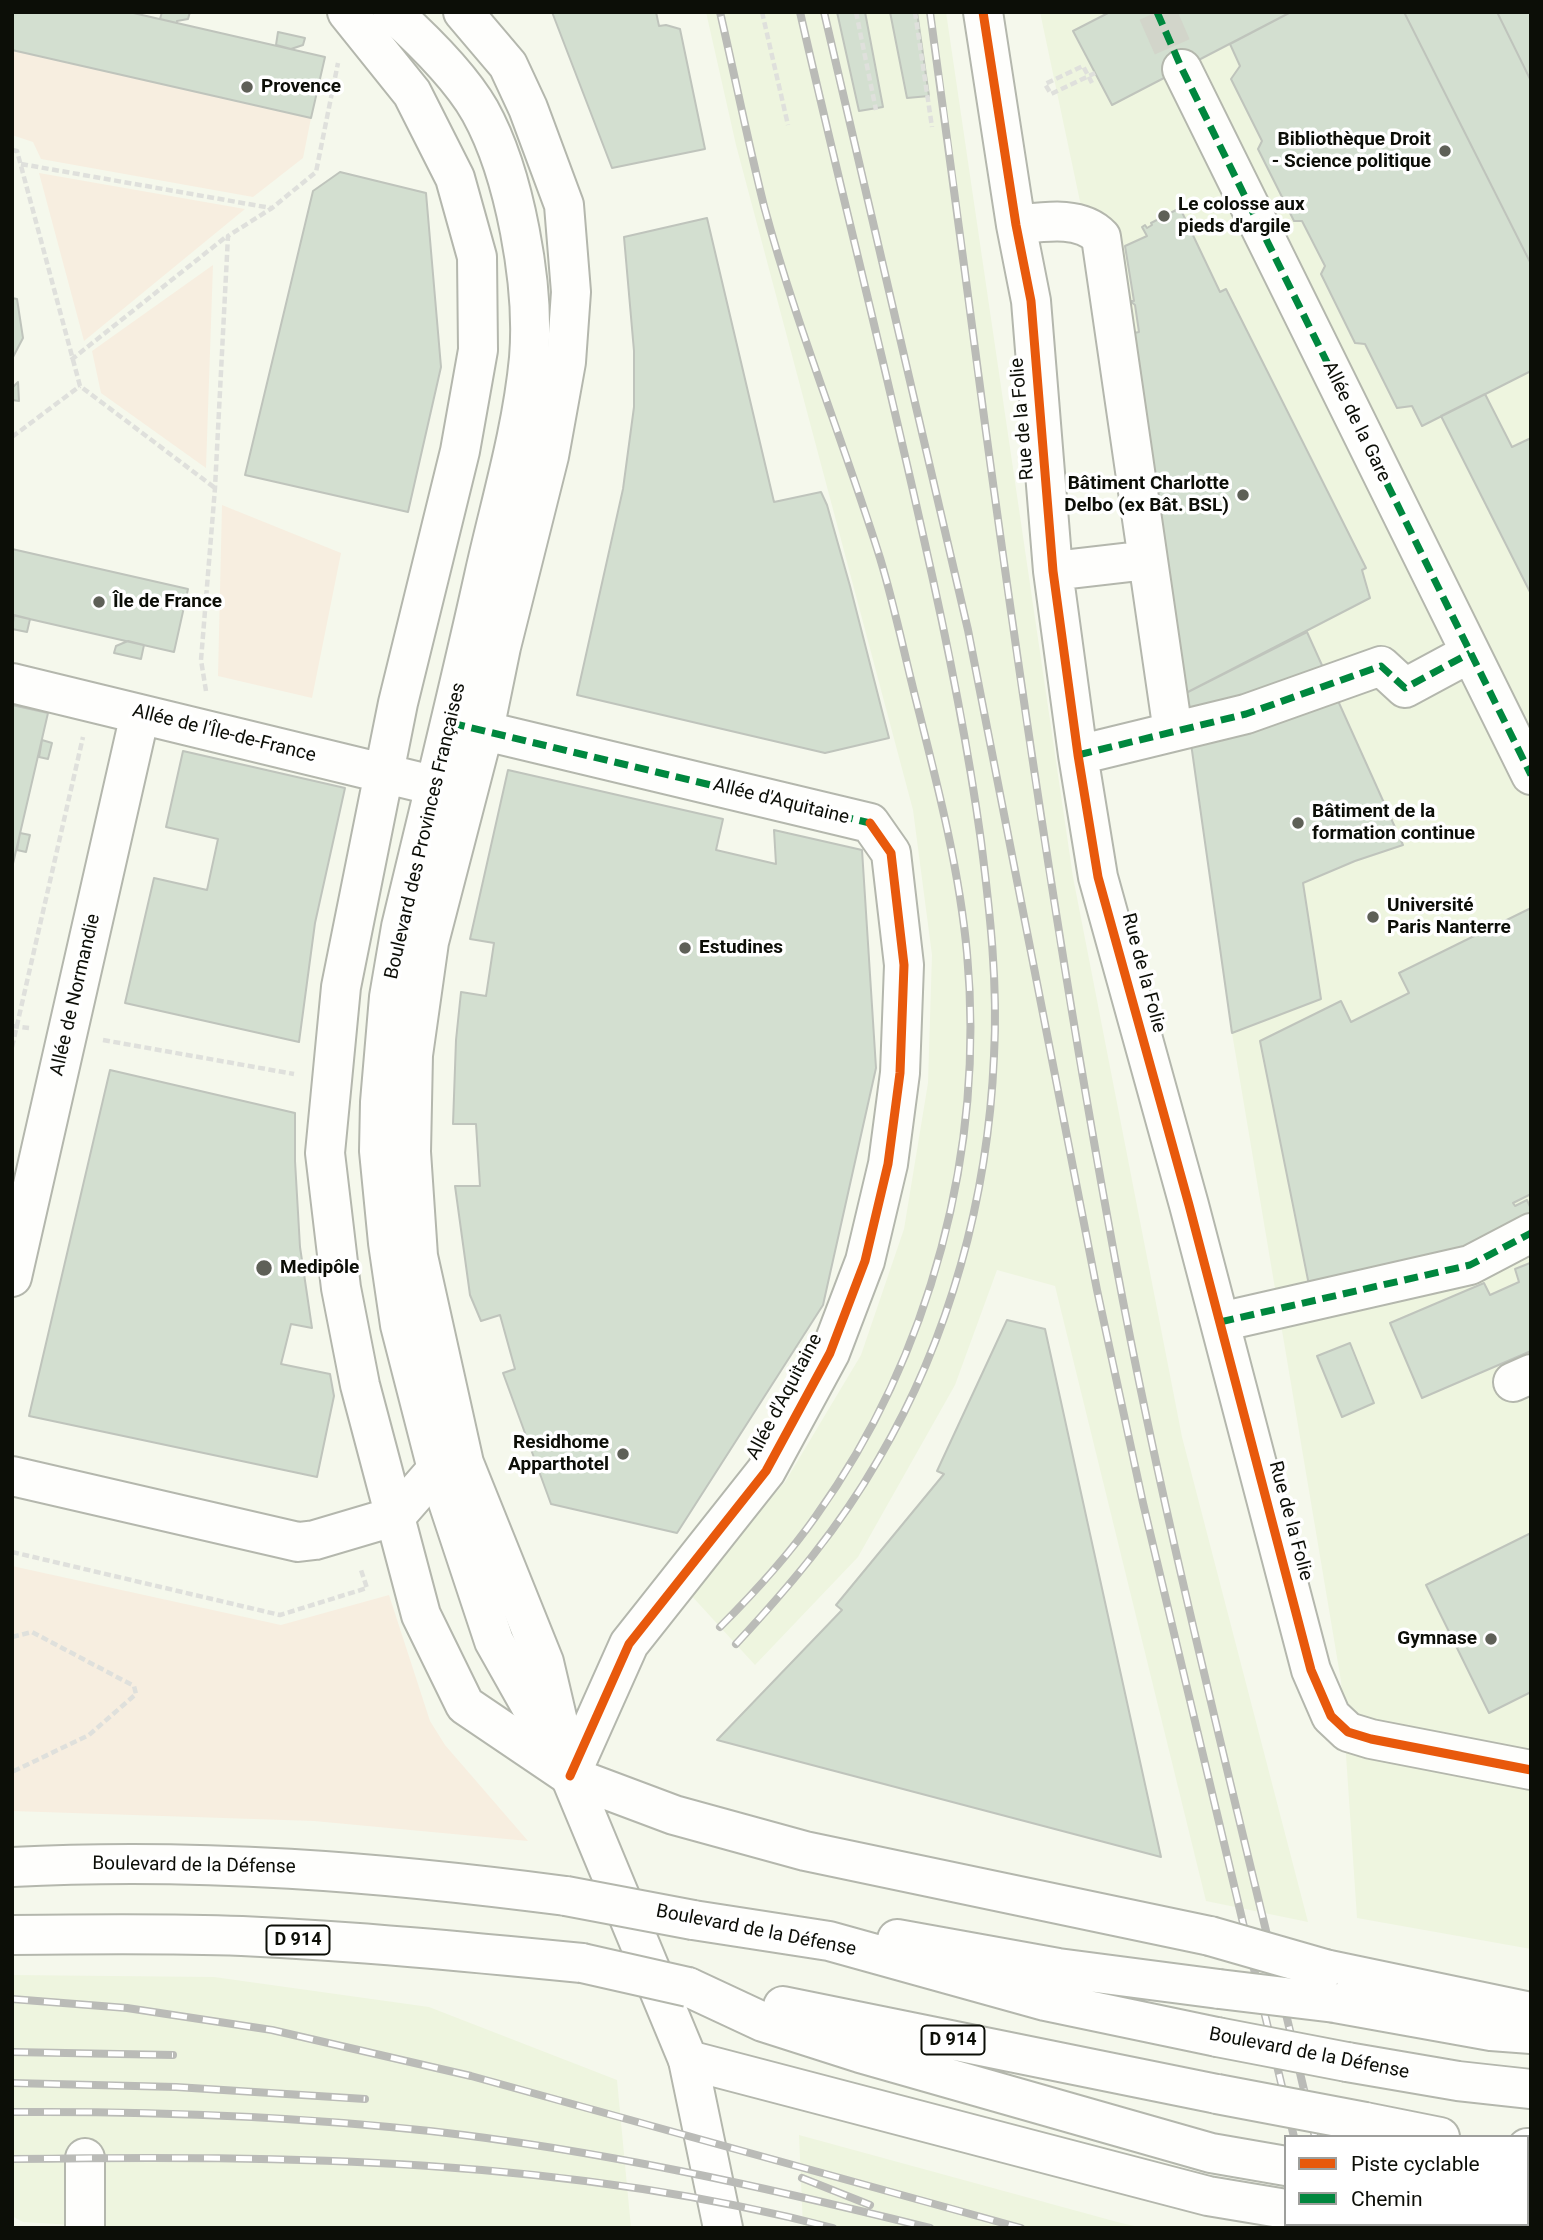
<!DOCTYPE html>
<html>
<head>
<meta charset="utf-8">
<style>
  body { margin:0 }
  #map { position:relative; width:1543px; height:2240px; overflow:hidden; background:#f5f8ec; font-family:Roboto,sans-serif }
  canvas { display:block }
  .frame { position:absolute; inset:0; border:14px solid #0c0e07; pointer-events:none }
  .legend { position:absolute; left:1284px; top:2135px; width:245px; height:91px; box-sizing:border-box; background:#fff; border:2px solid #9e9f9c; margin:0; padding:9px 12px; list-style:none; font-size:21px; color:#0c0e07 }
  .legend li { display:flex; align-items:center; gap:14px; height:35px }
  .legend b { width:35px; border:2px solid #9e9f9c }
</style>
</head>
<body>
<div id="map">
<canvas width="1543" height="2240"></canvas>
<div class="frame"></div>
<ul class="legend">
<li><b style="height:9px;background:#e8590c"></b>Piste cyclable</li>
<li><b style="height:9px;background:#00873e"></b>Chemin</li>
</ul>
</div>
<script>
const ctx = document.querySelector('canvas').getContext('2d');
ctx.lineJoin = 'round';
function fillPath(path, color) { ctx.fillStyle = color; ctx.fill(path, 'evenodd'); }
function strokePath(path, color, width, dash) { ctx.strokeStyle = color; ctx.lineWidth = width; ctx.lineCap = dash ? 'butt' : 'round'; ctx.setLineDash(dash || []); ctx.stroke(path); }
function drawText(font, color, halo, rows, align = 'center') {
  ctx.font = font + ' Roboto,sans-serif'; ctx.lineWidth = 7; ctx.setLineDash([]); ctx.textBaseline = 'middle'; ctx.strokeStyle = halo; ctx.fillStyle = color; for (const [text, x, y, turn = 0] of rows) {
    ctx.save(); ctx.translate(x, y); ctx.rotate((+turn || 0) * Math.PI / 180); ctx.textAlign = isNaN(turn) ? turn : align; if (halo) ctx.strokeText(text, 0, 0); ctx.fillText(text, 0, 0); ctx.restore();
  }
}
fillPath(new Path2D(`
  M 706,12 L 946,12 L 1073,877 L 1182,1437 L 1308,1922 L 1206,1901 L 1055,1286 L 997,1270 L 955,1385 L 858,1557 L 755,1665 L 689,1593 L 785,1482 L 861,1355 L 904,1229 L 928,1083 L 932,955 L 913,810 L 736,145 Z
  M 1040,12 L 1531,12 L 1531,1949 L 1357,1918 L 1341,1681 L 1232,1033 L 1184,694 Z
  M 12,1975 L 214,1977 L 429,2007 L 617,2080 L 631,2228 L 123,2228 L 23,2222 L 12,2216 Z
  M 799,2135 L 1121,2223 L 1144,2228 L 803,2228 Z`), '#eef5df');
fillPath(new Path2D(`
  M 12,50 L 311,118 L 303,158 L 253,197 L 41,159 L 33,142 L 12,135 Z
  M 39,173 L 245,209 L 84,341 Z
  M 213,265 L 206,468 L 101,393 L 92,351 Z
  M 222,505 L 341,553 L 312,698 L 218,676 Z
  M 12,1566 L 281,1625 L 389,1595 L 430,1721 L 445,1745 L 528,1841 L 314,1821 L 12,1811 Z`), '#f7eee0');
const building = new Path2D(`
  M 12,12 L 129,12 L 325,57 L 311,118 L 12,50 Z
  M 162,12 L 190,12 L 188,19 L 177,21 L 177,23 L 160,19 Z
  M 552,12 L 656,12 L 659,26 L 666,25 L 680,29 L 705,149 L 612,168 Z
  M 837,12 L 865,12 L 883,107 L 859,111 Z
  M 890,12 L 917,12 L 929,96 L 907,98 Z
  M 1110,12 L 1291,12 L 1112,105 L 1073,31 Z
  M 1291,12 L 1404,12 L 1531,264 L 1531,371 L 1422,426 L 1412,406 L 1397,408 L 1365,344 L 1355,343 L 1321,274 L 1325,266 L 1302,221 L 1294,221 L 1258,149 L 1262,141 L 1231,79 L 1240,66 L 1230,44 Z
  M 1404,12 L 1497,12 L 1531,81 L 1531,264 Z
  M 1497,12 L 1531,12 L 1531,81 Z
  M 278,32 L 305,38 L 303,45 L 291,49 L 276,45 Z
  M 340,172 L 426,193 L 441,367 L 408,512 L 245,475 L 313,191 Z
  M 1180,208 L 1220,292 L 1226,289 L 1366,568 L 1362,570 L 1370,598 L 1184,694 L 1134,333 L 1139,332 L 1135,305 L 1130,301 L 1134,301 L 1125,246 L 1147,236 L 1142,227 L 1145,225 L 1147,228 L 1152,225 L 1151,223 Z
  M 707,218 L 774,502 L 821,492 L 827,505 L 850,586 L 889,738 L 825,753 L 577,695 L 623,489 L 634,407 L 634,351 L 624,237 Z
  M 12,298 L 17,299 L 23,338 L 12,359 Z
  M 18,382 L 19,401 L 12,400 L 12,388 Z
  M 1485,394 L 1512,447 L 1531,438 L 1531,594 L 1441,416 Z
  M 12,549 L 188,589 L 174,652 L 12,615 Z
  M 14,615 L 30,619 L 27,632 L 12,629 Z
  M 1307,632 L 1403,845 L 1355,861 L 1303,883 L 1321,999 L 1232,1033 L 1184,694 Z
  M 128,641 L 144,645 L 141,659 L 114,653 L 116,646 Z
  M 12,705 L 48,713 L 12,868 Z
  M 42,740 L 52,743 L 48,759 L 39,757 Z
  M 183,751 L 345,788 L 315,923 L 299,1042 L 125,1003 L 154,878 L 207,890 L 218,839 L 166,827 Z
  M 508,770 L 723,819 L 716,850 L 776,864 L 774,830 L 862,850 L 876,1068 L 823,1305 L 677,1533 L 551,1504 L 503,1373 L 515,1369 L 500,1315 L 481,1321 L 470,1295 L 455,1186 L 480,1186 L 476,1124 L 453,1124 L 456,1040 L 461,992 L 486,996 L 494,943 L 470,939 Z
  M 20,833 L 30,835 L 26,852 L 17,850 Z
  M 1531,908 L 1531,1194 L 1513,1203 L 1515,1206 L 1527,1200 L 1531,1209 L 1531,1227 L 1469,1251 L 1309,1285 L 1260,1041 L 1341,1001 L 1351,1022 L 1409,993 L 1399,973 Z
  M 110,1070 L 295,1113 L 295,1161 L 300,1247 L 312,1328 L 291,1324 L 281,1364 L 330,1374 L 334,1396 L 317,1477 L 29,1416 Z
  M 1530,1263 L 1531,1351 L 1422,1398 L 1390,1323 L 1484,1283 L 1490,1295 L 1519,1282 L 1515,1269 Z
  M 1007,1320 L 1045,1329 L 1161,1857 L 717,1740 L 842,1610 L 836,1605 L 944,1474 L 937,1471 Z
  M 1350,1343 L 1374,1403 L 1342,1417 L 1317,1356 Z
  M 1531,1533 L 1531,1692 L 1489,1713 L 1426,1585 Z`);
fillPath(building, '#d3dfd0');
strokePath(building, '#bfc4bc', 2);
strokePath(new Path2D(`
  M 1157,12 L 1182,69`), '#d2d5ca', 38, [38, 19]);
const minor = new Path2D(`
  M 347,12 L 412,93 L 455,178 L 477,257 L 478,350 L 460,451 L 398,703 L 341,987 L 325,1153 L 341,1288 L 360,1385 L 421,1615 L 465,1705 L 570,1776
  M 463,12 L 508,65 L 528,108 L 564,205 L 571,292 L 566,362 L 549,456 L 501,647 L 484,730 L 429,942 L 413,1055 L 411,1152 L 418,1256 L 464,1463 L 544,1662 L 567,1760
  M 983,12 L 1016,225 L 1031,301 L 1053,571 L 1078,755 L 1098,877 L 1189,1205 L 1311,1670 L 1331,1716 L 1348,1732 L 1371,1739 L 1531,1770
  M 1182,69 L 1531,775
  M 1016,225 C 1043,222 1080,215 1101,237 L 1173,732
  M 1053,571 L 1148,560
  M 12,683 L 436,786
  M 460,725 L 870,823 L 891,853 L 904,965 L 900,1073 L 888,1164 L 865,1261 L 830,1353 L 766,1471 L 629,1644 L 570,1776
  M 1078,755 L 1246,714 L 1381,666 L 1405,688 L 1470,653
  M 12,1277 L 140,714
  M 1220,1322 L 1470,1265 L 1531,1233
  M 1513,1382 L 1531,1374
  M 12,1476 L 298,1542 L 315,1540 L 396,1516 L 437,1469
  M 688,2060 L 723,2228
  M 85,2228 L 85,2158`);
const major = new Path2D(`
  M 392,12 C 422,39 460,76 480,111 C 515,174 535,286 529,358 C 522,432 500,504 484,576 C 458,693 429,810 401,927 L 389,997 L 380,1102 L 379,1151 L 388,1243 L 400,1325 L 437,1469 L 494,1641 L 570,1776 L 688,2060 L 1208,2196 L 1286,2209
  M 570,1776 L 674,1815 L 805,1851 L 1210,1936
  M 1325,1969 L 1531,2012
  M 1381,2224 L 1426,2228`);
const highway = new Path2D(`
  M 12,1867 C 198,1857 382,1872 566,1896
  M 693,1920 L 829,1941 L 1045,2001 L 1217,2037
  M 12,1935 C 89,1934 165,1933 242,1936 C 355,1941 469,1952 582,1963
  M 897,1939 L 1058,1968 L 1219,1989
  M 688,1987 L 763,2022 L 860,2053 L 1211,2153 L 1286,2166
  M 1335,2003 L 1491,2031 L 1531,2034
  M 783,2006 L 1217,2094
  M 1347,2062 L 1458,2081 L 1531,2089
  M 1365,2122 L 1440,2137
  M 1527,2148 L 1531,2148
  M 1527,2206 L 1531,2206`);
strokePath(minor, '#b4b7ad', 42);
strokePath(major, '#b4b7ad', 42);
strokePath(highway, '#b4b7ad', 42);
strokePath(new Path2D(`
  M 762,12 L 788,125
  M 856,12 L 876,110
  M 915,12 L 932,127
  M 1092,83 L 1083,66 L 1045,84 L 1051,94 L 1095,73
  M 12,150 L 17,151 L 80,386 L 215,488
  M 21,164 L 271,208
  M 71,360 L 227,236
  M 12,437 L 80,386
  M 206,691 L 201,660 L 215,488 L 228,236 L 272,208 L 316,172 L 338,63
  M 12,1026 L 29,1028
  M 103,1040 L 294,1074
  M 12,1047 L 83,737
  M 12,1552 L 280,1615 L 367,1588 L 360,1567
  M 12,1637 L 32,1632 L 134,1686 L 136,1694 L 89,1735 L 12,1772`), '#dfe0dc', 4.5, [7, 3.5]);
strokePath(minor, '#fefefc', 38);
strokePath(major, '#fefefc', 38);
strokePath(highway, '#fefefc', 38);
const rail = new Path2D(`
  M 824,12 L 968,630 L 1097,1290 L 1143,1503 L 1294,2137
  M 930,12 C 950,152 967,292 986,432 C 1022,697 1061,963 1109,1226 C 1164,1533 1245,1834 1315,2137
  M 720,1627 C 755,1592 788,1556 816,1516 C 931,1355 985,1150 967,953 C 959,867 937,783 916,700 C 904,653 894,604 880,558 C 843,440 796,325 764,206 C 748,142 735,77 720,12
  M 736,1644 C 789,1587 839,1528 878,1460 C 950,1338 988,1197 994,1056 C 998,984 990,912 981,841 C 967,738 946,636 923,535 C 884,360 840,187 800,12
  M 12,1999 L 127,2008 L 272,2030 L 471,2076 L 1021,2228
  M 12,2052 L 173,2055
  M 12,2083 L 176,2087 L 365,2099
  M 12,2112 C 152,2111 292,2116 430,2131 C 599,2150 765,2187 930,2228
  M 12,2159 C 287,2155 566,2158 833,2228
  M 802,2178 L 870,2205
  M 1315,2224 L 1316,2228
  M 1336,2224 L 1337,2228`);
strokePath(rail, '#babbb7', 8);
strokePath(rail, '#fff', 5, [16]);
const majorBridge = new Path2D(`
  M 1210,1936 L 1325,1969`);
const highwayBridge = new Path2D(`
  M 566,1896 L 693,1920
  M 582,1963 L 688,1987
  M 1219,1989 L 1335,2003
  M 1217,2037 L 1347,2062
  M 1217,2094 L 1365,2122`);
strokePath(majorBridge, '#b4b7ad', 42, []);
strokePath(highwayBridge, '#b4b7ad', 42, []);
strokePath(majorBridge, '#fefefc', 38);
strokePath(highwayBridge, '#fefefc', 38);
strokePath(new Path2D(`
  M 1157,12 L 1182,69 L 1531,775
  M 451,723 L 870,823
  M 1078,755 L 1246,714 L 1381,666 L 1405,688 L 1470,653
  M 1220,1322 L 1470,1265 L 1531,1233`), '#00873e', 7, [14, 7]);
strokePath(new Path2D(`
  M 983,12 L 1016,225 L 1031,301 L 1053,571 L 1078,755 L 1098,877 L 1189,1205 L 1311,1670 L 1331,1716 L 1348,1732 L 1371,1739 L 1531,1770
  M 570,1776 L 629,1644 L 766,1471 L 830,1353 L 865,1261 L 888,1164 L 900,1073 L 904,965 L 891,853 L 870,823`), '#e8590c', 9);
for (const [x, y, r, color] of [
  [247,87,7,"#5e6057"],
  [1445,151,7,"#5e6057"],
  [1164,216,7,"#5e6057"],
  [1243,495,7,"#5e6057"],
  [99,602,7,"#5e6057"],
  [1298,823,7,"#5e6057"],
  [1373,917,7,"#5e6057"],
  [685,948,7,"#5e6057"],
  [264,1268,9,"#5e6057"],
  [623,1454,7,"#5e6057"],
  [1491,1639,7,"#5e6057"]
]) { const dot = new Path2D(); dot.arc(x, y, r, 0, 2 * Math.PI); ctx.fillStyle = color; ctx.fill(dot); strokePath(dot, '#fff', 2.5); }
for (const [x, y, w] of [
  [298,1940,63],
  [953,2040,63]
]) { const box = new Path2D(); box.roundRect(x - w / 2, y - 14.5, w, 29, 5); ctx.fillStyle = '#fff'; ctx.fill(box); strokePath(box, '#0c0e07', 2); }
drawText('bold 18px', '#0c0e07', null, [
  ["D 914",298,1940],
  ["D 914",953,2040]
]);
drawText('bold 19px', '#0c0e07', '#fff', [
  ["Provence",261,87],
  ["Bibliothèque Droit",1431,140,"right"],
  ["- Science politique",1431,162,"right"],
  ["Le colosse aux",1178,205],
  ["pieds d'argile",1178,227],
  ["Bâtiment Charlotte",1229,484,"right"],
  ["Delbo (ex Bât. BSL)",1229,506,"right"],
  ["Île de France",113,602],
  ["Bâtiment de la",1312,812],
  ["formation continue",1312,834],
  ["Université",1387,906],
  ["Paris Nanterre",1387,928],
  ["Estudines",699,948],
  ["Medipôle",280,1268],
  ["Residhome",609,1443,"right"],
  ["Apparthotel",609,1465,"right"],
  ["Gymnase",1477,1639,"right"]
], 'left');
drawText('19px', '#0c0e07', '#fff', [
  ["Rue de la Folie",1023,419,-95],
  ["Allée de la Gare",1356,422,64],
  ["Allée de l'Île-de-France",224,734,14],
  ["Allée d'Aquitaine",781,802,14],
  ["Boulevard des Provinces Françaises",426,831,-77],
  ["Rue de la Folie",1143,973,75],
  ["Allée de Normandie",76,995,-77],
  ["Allée d'Aquitaine",785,1397,-62],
  ["Rue de la Folie",1290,1521,75],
  ["Boulevard de la Défense",194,1866,1],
  ["Boulevard de la Défense",756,1931,11],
  ["Boulevard de la Défense",1309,2054,11]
]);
</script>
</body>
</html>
